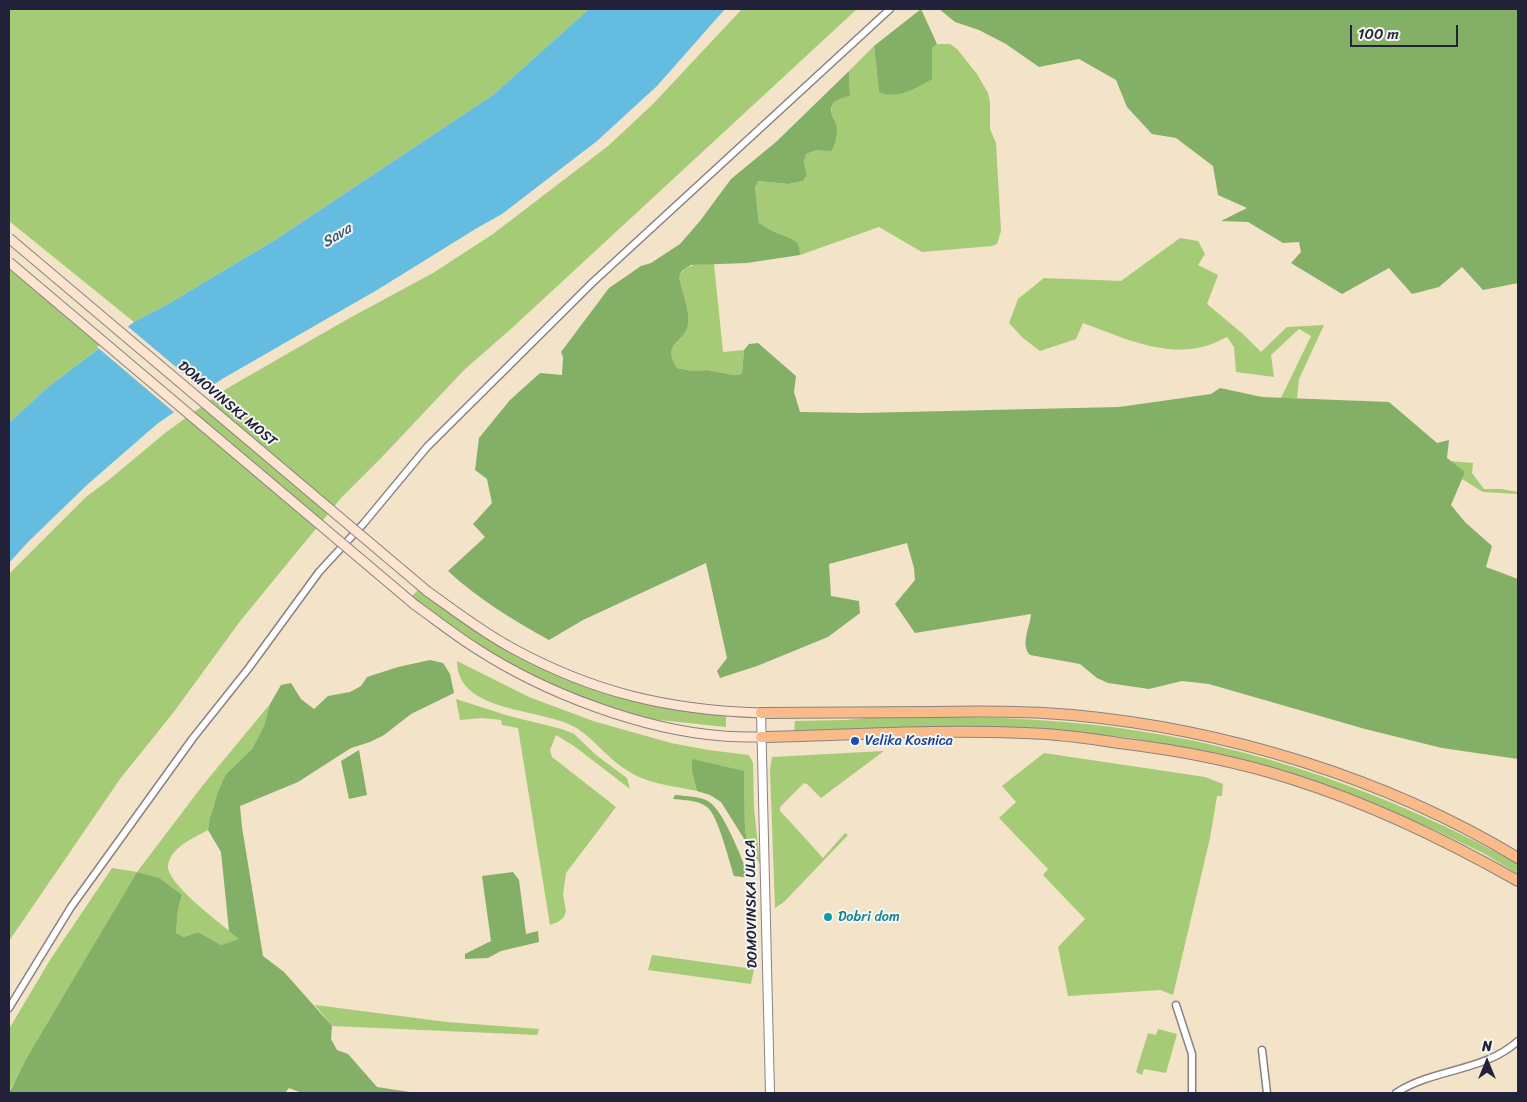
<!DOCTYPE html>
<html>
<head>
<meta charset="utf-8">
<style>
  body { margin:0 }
  #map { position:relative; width:1527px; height:1102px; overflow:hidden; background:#f2e3c9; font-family:Sriracha,sans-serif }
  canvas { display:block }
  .frame { position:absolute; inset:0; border:10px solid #22223b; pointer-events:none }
  .north { position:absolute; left:1462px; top:1037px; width:50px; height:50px; -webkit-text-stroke:4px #f6f6f2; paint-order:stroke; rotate:0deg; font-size:14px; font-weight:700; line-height:20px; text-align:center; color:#22223b }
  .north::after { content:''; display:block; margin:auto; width:18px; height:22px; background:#22223b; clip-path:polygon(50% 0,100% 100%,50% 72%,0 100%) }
  .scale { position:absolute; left:1350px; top:25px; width:108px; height:22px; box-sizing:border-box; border:2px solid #22223b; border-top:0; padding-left:6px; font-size:15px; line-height:18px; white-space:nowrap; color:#22223b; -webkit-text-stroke:4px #f6f6f2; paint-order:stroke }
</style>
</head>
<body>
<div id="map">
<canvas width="1527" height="1102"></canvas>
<div class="frame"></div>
<div class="north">N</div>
<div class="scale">100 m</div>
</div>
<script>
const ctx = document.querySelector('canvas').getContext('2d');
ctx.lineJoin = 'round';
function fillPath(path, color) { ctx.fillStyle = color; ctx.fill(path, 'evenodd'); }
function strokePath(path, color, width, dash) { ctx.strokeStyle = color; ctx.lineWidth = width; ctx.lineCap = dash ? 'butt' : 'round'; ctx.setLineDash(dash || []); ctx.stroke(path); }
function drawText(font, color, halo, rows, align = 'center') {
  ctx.font = font + ' Sriracha,sans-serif'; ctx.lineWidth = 4; ctx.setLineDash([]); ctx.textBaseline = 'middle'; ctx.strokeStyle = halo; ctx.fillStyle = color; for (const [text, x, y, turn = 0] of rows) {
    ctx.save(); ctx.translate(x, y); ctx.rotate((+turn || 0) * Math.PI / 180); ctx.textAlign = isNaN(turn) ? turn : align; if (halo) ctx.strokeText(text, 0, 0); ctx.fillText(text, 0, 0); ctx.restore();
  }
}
fillPath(new Path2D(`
  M 9,9 L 589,9 L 493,95 L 275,240 L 168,304 L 134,322 L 9,221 Z
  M 742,9 L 857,9 L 512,328 L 464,370 L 382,457 L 342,497 L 241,620 L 173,713 L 120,779 L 9,941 L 9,574 L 86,497 L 110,479 L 165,433 L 226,389 L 346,320 L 433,273 L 493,234 L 608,146 L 653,104 Z
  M 937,44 L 950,44 L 957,49 L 977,74 L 988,93 L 990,102 L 990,129 L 996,143 L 1001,231 L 997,244 L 992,246 L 922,252 L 879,227 L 800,255 C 800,239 789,238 777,233 C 770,230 765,227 759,223 L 755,188 L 758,181 L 788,184 L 803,181 L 807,175 L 804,160 L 806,154 L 817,150 L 831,115 L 832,105 L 839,98 L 850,96 L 849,71 L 874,46 L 879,92 Z
  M 1180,238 L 1198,241 L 1205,254 L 1198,265 L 1218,275 L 1207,304 L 1243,334 L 1261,352 L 1287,327 L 1324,325 L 1299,379 L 1297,398 L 1281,398 L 1311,336 L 1299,329 L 1271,355 L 1274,377 L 1236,372 L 1234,347 L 1227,337 C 1220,340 1213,344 1206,346 C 1165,358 1121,337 1083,323 L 1076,339 L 1040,351 L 1023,338 L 1009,323 L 1018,299 L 1044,278 L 1121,281 Z
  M 714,264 L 723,352 L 744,350 L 742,374 L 733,375 L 708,370 L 693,371 L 677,368 C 660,342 687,342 688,324 C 690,309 682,292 679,277 C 686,263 700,264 714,264 Z
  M 9,269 L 102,346 L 48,387 L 9,423 Z
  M 1450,461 L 1473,463 L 1472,473 L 1484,489 L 1501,489 L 1518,492 L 1518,494 L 1483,492 L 1462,479 L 1465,472 Z
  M 419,589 C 444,606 468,625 493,642 C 509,652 527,660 544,668 C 603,697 661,710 726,716 L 726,727 L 649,719 L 621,711 L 586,699 L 541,680 L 488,652 L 438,617 L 412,596 Z
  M 457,661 L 529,697 L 593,721 L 671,743 L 708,750 L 749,755 L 753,763 L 754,808 L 760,864 L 748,845 L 745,830 L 744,771 L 692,772 L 697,791 C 674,786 648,784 628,771 C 609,760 596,741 578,729 C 545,707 457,715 457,661 Z
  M 456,699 L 509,716 L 562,729 L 574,734 L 596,755 L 627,778 L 630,789 L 574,746 L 556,735 L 550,750 L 552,757 L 616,807 L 566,873 L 563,895 L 566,911 L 564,917 L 558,922 L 550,925 L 518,728 L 502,725 L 501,720 L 482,718 L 460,720 Z
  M 270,704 L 264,726 L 252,749 L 226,774 L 213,807 L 208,830 C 194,838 171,847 168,865 C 165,883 225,927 240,939 L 221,945 L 198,932 L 184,937 L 176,933 L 178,910 L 182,895 L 137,872 L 9,1091 L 9,1029 L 50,960 L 112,868 L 137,872 L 203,785 Z
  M 878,717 C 956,716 1035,717 1112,727 C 1258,746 1389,793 1518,864 L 1518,874 L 1483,853 L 1435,830 L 1357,797 L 1224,756 L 1180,747 L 1131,738 L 1046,730 L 794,732 L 795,721 L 845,720 Z
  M 884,751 L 821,798 L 807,784 L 804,783 L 780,807 L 780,811 L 784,815 L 823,858 L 845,833 L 848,835 L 784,902 L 775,908 L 770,769 L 772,757 Z
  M 1044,753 L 1205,777 L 1223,784 L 1222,796 L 1217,796 L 1210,838 L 1173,995 L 1160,990 L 1068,996 L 1058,947 L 1085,919 L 1043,875 L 1048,869 L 999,818 L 1016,802 L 1002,786 Z
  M 652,955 L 754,969 L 751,984 L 648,970 Z
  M 315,1005 L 447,1022 L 539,1029 L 537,1035 L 332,1026 Z
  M 1158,1029 L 1177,1034 L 1166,1073 L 1144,1069 L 1142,1075 L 1136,1072 L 1148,1033 L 1156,1035 Z`), '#a5cb76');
fillPath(new Path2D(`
  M 921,9 L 937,44 L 932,48 L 932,79 C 916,88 897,100 879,92 L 874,46 Z
  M 939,9 L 1518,9 L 1518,283 L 1483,290 L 1462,267 L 1439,287 L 1412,294 L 1389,268 L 1342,294 L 1291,263 L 1301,252 L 1299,242 L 1283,243 L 1248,222 L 1221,221 L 1247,208 L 1218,195 L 1213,166 L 1176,138 L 1152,134 L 1127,107 L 1116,80 L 1079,59 L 1039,67 L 1006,44 L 979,30 L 955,22 Z
  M 849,71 L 850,96 C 839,98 828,102 832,116 C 833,119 835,121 836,124 C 838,132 836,144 831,151 L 817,150 L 806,154 L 804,161 L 807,175 L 803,181 L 788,184 L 758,181 L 755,188 L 759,223 C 765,227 770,230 777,233 C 789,238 801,239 800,255 L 747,263 L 691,265 L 682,271 L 679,277 C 682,292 690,309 688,324 C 687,342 660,342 677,368 L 693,371 L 708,370 L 733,375 L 742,374 L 744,350 L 749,344 L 758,343 L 796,376 L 794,392 L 800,412 L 861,413 L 1119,407 L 1211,394 L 1220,388 L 1262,397 L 1389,402 L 1437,443 L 1449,440 L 1447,458 L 1465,472 L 1451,505 L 1465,522 L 1492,546 L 1486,567 L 1518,579 L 1518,759 L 1442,748 L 1365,729 L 1209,684 L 1182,681 L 1149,689 L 1108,683 L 1097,678 L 1080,664 L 1030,655 C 1020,644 1030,628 1031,614 L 915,633 L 895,604 L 915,580 L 914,568 L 907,543 L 829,564 L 831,596 L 859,601 L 860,613 L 828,637 L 757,666 L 720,678 L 717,671 L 727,658 L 706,563 L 583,620 L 549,640 C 513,620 478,599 448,571 L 485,537 L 473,524 L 492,503 L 487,479 L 475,470 L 479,438 L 510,400 L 540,373 L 562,375 L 563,357 L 561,352 L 609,288 L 641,266 L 651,263 L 680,244 L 700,221 L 731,179 L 776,142 Z
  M 430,660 L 443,663 L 450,674 L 454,693 L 411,714 L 384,735 L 370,742 L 351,748 L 298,782 L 240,806 L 242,827 L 263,956 L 284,972 L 332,1026 L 331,1039 L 337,1050 L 348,1054 L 377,1087 L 410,1092 L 408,1093 L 302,1093 L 289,1088 L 285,1093 L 9,1093 L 28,1056 L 137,872 L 159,878 L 182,895 L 178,910 L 176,933 L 184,937 L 198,932 L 221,945 L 239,939 L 229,931 L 221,852 L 208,830 L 210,818 L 218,792 L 226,774 L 252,749 L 264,726 L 270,704 L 281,685 L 291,683 L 301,699 L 314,709 L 328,696 L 350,692 L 361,686 L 367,677 L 398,667 Z
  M 359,750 L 367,795 L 349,799 L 341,761 Z
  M 692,759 L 744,771 L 745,830 L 748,845 L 721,802 L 710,795 L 697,791 L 692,772 Z
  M 675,795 C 685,796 697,796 706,800 C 724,808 741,859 750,878 L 734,876 C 729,861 718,815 707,807 C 698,800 684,800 673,799 Z
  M 513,872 L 519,880 L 526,934 L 538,931 L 539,942 L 501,951 L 488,958 L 465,959 L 465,954 L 491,941 L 482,876 Z`), '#84af67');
fillPath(new Path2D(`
  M 589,9 L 725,9 L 657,86 L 597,141 L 502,214 L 477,228 L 377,290 L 222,379 L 157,424 L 88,484 L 28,542 L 9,563 L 9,423 L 48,387 L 134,322 L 168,304 L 275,240 L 493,95 Z`), '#64bce1');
fillPath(new Path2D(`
  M 126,325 L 207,393 L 176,414 L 97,347 Z`), '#f2e3c9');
const minor = new Path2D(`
  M 1176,1005 L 1192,1054 L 1192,1093
  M 9,1008 L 71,907 L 193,738 L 248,669 L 319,572 L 364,523 L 427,447 L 593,282 L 890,9
  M 1262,1050 L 1267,1093
  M 1396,1093 C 1434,1068 1484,1072 1518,1041`);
const tertiary = new Path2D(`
  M 761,713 L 770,1093`);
const secondary = new Path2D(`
  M 427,591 C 455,611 482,632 512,648 C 594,693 669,710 761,713
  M 415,605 C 436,620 456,636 477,649 C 545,693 642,730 723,736 C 736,737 748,737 761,737`);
const trunk = new Path2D(`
  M 761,713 C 818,713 876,712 934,712 C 980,711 1026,711 1072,715 C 1225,729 1386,778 1518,858
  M 761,737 C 849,735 937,729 1025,733 C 1056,734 1088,738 1119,743 C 1177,750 1236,761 1292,779 C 1371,804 1446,840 1518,881`);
strokePath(minor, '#8a8282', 9);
strokePath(tertiary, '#8a8282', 10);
strokePath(secondary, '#8a8282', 11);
strokePath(trunk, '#8a8282', 12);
strokePath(minor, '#fff', 6);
strokePath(tertiary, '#fff', 8);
strokePath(secondary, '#fde4d1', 9);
strokePath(trunk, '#fabb8b', 10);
const secondaryBridge = new Path2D(`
  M 9,238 L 427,591
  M 9,262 L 415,605`);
strokePath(secondaryBridge, '#8a8282', 11, []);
strokePath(secondaryBridge, '#fde4d1', 9);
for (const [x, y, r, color] of [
  [855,741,5,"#1a4fb4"],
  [828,917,5,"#0f9aa8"]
]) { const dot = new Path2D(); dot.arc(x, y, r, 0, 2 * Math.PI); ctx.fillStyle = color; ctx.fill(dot); strokePath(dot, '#f6f6f2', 2); }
drawText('14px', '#22223b', '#f6f6f2', [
  ["DOMOVINSKI MOST",227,404,40],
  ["DOMOVINSKA ULICA",752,904,-91]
]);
drawText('14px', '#164399', '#f6f6f2', [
  ["Velika Kosnica",865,741]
], 'left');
drawText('14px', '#0d838f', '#f6f6f2', [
  ["Dobri dom",838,917]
], 'left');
drawText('italic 15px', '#395875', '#f6f6f2', [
  ["Sava",337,236,-32]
]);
</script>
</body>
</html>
